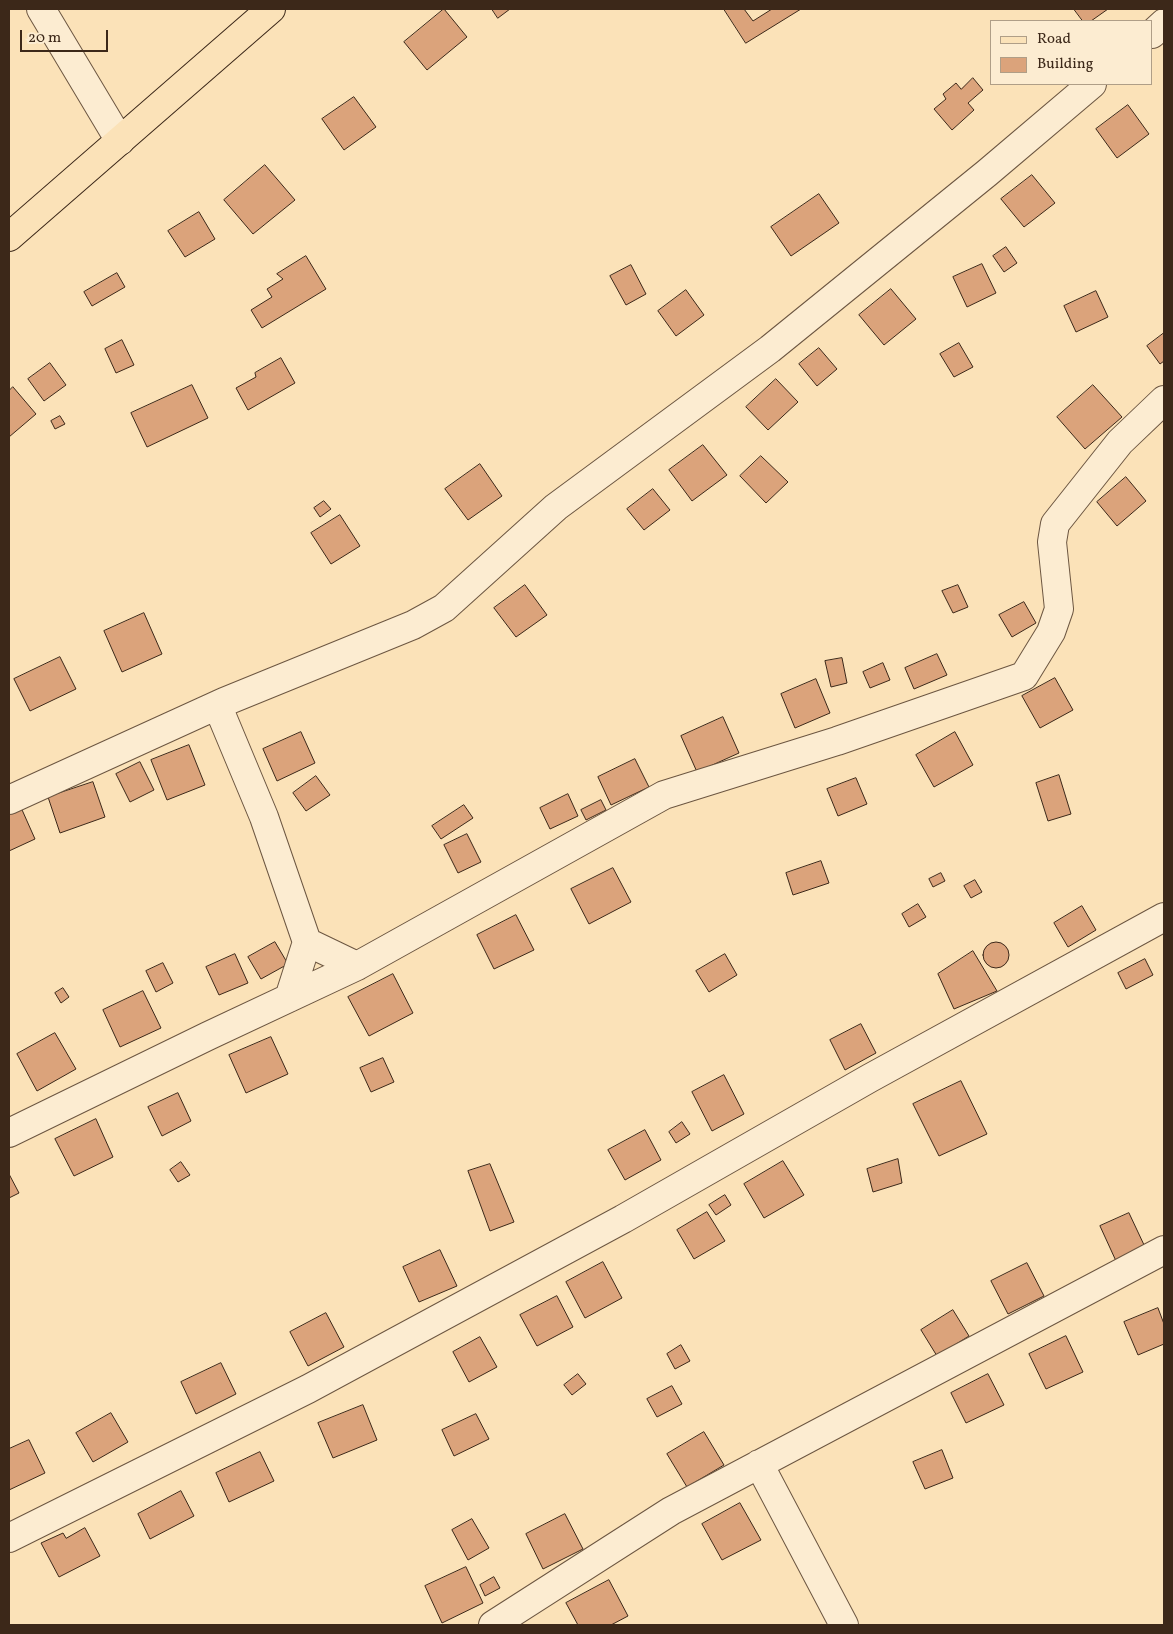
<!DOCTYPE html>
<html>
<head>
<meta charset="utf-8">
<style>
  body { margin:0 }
  #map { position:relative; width:1173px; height:1634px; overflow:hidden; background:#fbe2b8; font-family:Vollkorn,serif }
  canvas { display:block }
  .frame { position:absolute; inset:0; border:10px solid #3c2819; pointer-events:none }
  .legend { position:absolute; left:990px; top:20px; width:162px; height:65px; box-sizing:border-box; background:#fcecd1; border:1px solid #af9e87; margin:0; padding:6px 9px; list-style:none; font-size:15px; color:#3c2819 }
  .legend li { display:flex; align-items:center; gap:10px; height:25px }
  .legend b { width:25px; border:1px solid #af9e87 }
  .scale { position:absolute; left:20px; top:30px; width:88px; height:22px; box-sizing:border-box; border:2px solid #3c2819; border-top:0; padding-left:6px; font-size:15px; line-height:18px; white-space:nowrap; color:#3c2819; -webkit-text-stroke:4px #fcecd1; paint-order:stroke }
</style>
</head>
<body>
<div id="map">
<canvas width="1173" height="1634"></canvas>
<div class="frame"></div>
<ul class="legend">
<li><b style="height:6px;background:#fbe2b8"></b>Road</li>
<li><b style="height:14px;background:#dba37b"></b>Building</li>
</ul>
<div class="scale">20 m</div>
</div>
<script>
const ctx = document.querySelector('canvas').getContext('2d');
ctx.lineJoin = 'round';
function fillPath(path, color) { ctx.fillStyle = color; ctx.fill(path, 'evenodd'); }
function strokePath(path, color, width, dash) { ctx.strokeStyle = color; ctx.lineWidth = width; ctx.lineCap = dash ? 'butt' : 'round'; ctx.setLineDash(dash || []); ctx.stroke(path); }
const building = new Path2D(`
  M 444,9 L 467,37 L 427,70 L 404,42 Z
  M 492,9 L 510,9 L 498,18 Z
  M 724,9 L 744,9 L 753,21 L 772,9 L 801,9 L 746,43 Z
  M 1074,9 L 1108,9 L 1091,21 L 1083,21 Z
  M 973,78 L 983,90 L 968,103 L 974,110 L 952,130 L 934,109 L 946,99 L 943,94 L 956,83 L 961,89 Z
  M 354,97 L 376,127 L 344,150 L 322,119 Z
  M 1128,105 L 1149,134 L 1117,158 L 1096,129 Z
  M 265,165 L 295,200 L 253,234 L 224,200 Z
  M 1032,175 L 1055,203 L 1024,227 L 1001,199 Z
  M 819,194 L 839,223 L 791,256 L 771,227 Z
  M 199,212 L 215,239 L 185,257 L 168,231 Z
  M 1006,247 L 1017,263 L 1004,272 L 993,256 Z
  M 306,256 L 326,289 L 262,328 L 251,310 L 272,297 L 267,289 L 283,279 L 277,274 Z
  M 982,264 L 996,293 L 967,307 L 953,277 Z
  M 631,265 L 646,294 L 626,305 L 610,276 Z
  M 117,273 L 125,287 L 92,306 L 84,292 Z
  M 891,289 L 916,319 L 884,345 L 859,315 Z
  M 686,290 L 704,315 L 676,336 L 658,311 Z
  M 1096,291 L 1108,317 L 1076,332 L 1064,306 Z
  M 1164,333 L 1164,361 L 1160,364 L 1147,346 Z
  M 122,340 L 134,365 L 116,373 L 105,349 Z
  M 959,343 L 973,367 L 954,377 L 940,354 Z
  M 819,348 L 837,369 L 817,386 L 799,364 Z
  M 281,358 L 295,383 L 248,410 L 236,388 L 256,377 L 255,373 Z
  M 50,363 L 66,385 L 44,401 L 28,379 Z
  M 776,379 L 798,402 L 768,430 L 746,407 Z
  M 192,385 L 208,418 L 147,447 L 131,413 Z
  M 1093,385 L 1122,417 L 1085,449 L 1057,417 Z
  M 13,387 L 36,414 L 9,437 L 9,391 Z
  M 60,416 L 65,424 L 55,429 L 51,421 Z
  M 703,445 L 727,475 L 692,501 L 669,470 Z
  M 761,456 L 788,482 L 766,503 L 740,476 Z
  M 480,464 L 502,496 L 468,520 L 445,489 Z
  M 1126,477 L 1146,501 L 1117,526 L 1097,502 Z
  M 653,489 L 670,510 L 644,530 L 627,509 Z
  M 324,501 L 331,509 L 320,517 L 314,508 Z
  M 340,515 L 360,546 L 331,564 L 311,533 Z
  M 525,585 L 547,615 L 516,637 L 494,608 Z
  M 958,585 L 968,607 L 953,613 L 942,591 Z
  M 1024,602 L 1036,623 L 1012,637 L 999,615 Z
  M 144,613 L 162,654 L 122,672 L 104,631 Z
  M 937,654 L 947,675 L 914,689 L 905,668 Z
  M 60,657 L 76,689 L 30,711 L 14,679 Z
  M 842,658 L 847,683 L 831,687 L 825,661 Z
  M 883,663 L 890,680 L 870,688 L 863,672 Z
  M 1055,678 L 1073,710 L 1040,728 L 1022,696 Z
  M 816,679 L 830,713 L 795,728 L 781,694 Z
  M 723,717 L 739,753 L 697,772 L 681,736 Z
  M 301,732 L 315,763 L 277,781 L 263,749 Z
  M 955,732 L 973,765 L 934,787 L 916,755 Z
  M 189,745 L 205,785 L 167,800 L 151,760 Z
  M 635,759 L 649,787 L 611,805 L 598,777 Z
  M 140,762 L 154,790 L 130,802 L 116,774 Z
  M 1059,775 L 1071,814 L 1048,821 L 1036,783 Z
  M 316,776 L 330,795 L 306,811 L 293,793 Z
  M 856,778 L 867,804 L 838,816 L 827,789 Z
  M 93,782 L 105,817 L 60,833 L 48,797 Z
  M 568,794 L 578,816 L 550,829 L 540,808 Z
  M 601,800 L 606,810 L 586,820 L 581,810 Z
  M 19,803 L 35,839 L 9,851 L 9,808 Z
  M 464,805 L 473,818 L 441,839 L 432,826 Z
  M 467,834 L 481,862 L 458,873 L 444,845 Z
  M 821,861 L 829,883 L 793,895 L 786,873 Z
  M 613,868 L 631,902 L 589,924 L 571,889 Z
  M 941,873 L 945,881 L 933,887 L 929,879 Z
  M 975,880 L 982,892 L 971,898 L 964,886 Z
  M 918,904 L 926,917 L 909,927 L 902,914 Z
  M 1082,906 L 1096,930 L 1068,947 L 1054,923 Z
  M 516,915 L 534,950 L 494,969 L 477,935 Z
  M 275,942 L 288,964 L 261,979 L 248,957 Z
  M983 955a13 13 0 1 1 26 0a13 13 0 1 1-26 0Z
  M 973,951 L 997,991 L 954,1009 L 938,974 Z
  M 235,954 L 248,983 L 219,995 L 206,967 Z
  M 725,954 L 737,975 L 709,992 L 696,971 Z
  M 1145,959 L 1153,975 L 1126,989 L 1118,973 Z
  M 163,963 L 173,983 L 156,992 L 146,971 Z
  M 393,974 L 413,1013 L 369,1036 L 348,997 Z
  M 63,988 L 69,997 L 61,1003 L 55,993 Z
  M 143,991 L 161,1028 L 120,1047 L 103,1010 Z
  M 861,1024 L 876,1053 L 845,1070 L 830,1040 Z
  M 55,1033 L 76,1069 L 37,1091 L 17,1054 Z
  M 271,1037 L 288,1074 L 246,1093 L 229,1055 Z
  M 383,1058 L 394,1082 L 371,1092 L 360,1068 Z
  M 724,1075 L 744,1114 L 712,1131 L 692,1092 Z
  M 961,1081 L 987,1134 L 939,1156 L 913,1104 Z
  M 178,1093 L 191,1121 L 162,1136 L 148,1107 Z
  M 96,1119 L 113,1157 L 74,1176 L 55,1139 Z
  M 682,1122 L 690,1134 L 676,1143 L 669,1132 Z
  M 645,1130 L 661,1160 L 625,1180 L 608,1150 Z
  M 898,1159 L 902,1183 L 873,1192 L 867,1169 Z
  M 783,1161 L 804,1195 L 764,1218 L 744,1184 Z
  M 181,1162 L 190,1175 L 178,1182 L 170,1170 Z
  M 490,1164 L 514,1222 L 490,1231 L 468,1171 Z
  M 9,1174 L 19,1193 L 9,1198 Z
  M 725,1195 L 731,1205 L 716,1215 L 709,1205 Z
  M 707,1212 L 725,1241 L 694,1259 L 677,1230 Z
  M 1129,1213 L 1145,1247 L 1116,1261 L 1100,1226 Z
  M 440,1250 L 457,1286 L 419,1302 L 403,1267 Z
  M 603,1262 L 622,1298 L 585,1318 L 566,1282 Z
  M 1027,1263 L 1044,1296 L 1008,1314 L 991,1281 Z
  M 557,1296 L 573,1327 L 537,1346 L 520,1315 Z
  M 1158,1308 L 1164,1324 L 1164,1344 L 1138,1355 L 1124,1322 Z
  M 953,1310 L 969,1336 L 937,1356 L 921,1330 Z
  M 326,1313 L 344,1347 L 308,1366 L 290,1332 Z
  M 1066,1336 L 1083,1372 L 1046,1389 L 1029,1354 Z
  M 480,1337 L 497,1367 L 469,1382 L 453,1352 Z
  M 681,1345 L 690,1361 L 675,1369 L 667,1354 Z
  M 221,1363 L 236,1394 L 196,1414 L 181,1382 Z
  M 578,1374 L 586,1384 L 572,1395 L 564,1385 Z
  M 988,1374 L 1004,1405 L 966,1423 L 951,1393 Z
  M 672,1386 L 682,1404 L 657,1417 L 647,1399 Z
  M 363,1405 L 377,1440 L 333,1458 L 318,1423 Z
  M 111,1413 L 128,1442 L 93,1462 L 76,1433 Z
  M 476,1414 L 489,1439 L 454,1456 L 442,1430 Z
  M 704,1432 L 724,1465 L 687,1487 L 667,1454 Z
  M 29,1440 L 45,1473 L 9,1490 L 9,1449 Z
  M 942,1450 L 953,1478 L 925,1489 L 913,1462 Z
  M 260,1452 L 274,1481 L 229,1502 L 216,1473 Z
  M 181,1491 L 194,1516 L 150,1539 L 138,1514 Z
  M 740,1503 L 761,1540 L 722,1560 L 702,1524 Z
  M 565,1514 L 583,1549 L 543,1569 L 526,1534 Z
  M 472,1519 L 489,1548 L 468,1560 L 452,1530 Z
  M 85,1528 L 100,1556 L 59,1577 L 41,1543 L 63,1533 L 66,1538 Z
  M 466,1567 L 483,1603 L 442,1623 L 425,1586 Z
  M 494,1577 L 500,1588 L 485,1596 L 480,1585 Z
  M 609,1580 L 628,1616 L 611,1625 L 578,1625 L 566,1603 Z`);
fillPath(building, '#dba37b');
strokePath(building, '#3c2819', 1);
const minor = new Path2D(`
  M 41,9 L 120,141
  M 1152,34 L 1164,23
  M 9,800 L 224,702
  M 307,942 L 357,966
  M 289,998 L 307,942 L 264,817 L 221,714 L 224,702 L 413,625 L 444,608 L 556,507 L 770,349 L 987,173 L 1092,84
  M 9,1133 L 208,1036 L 357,966 L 664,795 L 837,741 L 1024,676 L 1051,632 L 1059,609 L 1052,542 L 1055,524 L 1120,442 L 1164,400
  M 759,1464 L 844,1625
  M 9,1538 L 308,1389 L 623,1219 L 870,1078 L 1164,917
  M 493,1625 L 671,1511 L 1164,1250`);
const major = new Path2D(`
  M 9,237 L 271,9`);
strokePath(minor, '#6c5641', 30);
strokePath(major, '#3c2819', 30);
strokePath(minor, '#fcecd1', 28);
strokePath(major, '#fbe2b8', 28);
</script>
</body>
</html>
